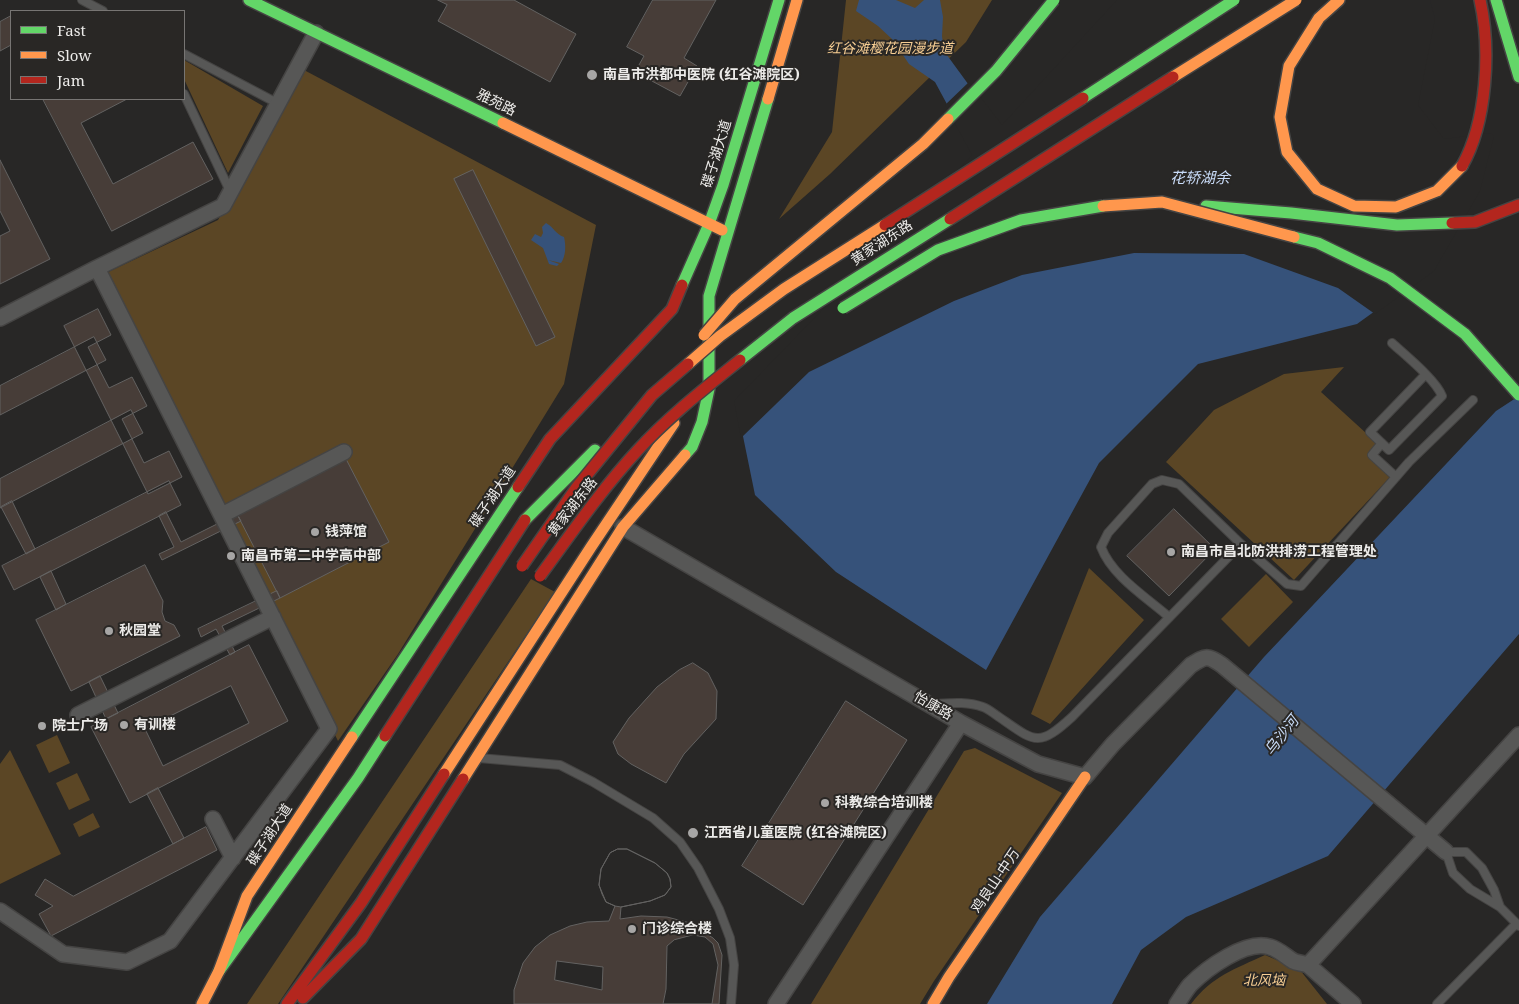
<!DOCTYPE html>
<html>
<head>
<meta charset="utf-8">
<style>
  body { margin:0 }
  #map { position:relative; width:1519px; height:1004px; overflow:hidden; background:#282726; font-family:"Noto Serif",serif }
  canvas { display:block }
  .legend { position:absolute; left:10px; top:10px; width:175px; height:90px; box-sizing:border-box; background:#292725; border:1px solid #777573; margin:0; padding:6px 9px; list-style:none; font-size:15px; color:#ecebe9 }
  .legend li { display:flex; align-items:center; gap:10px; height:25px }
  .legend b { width:25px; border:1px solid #777573 }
</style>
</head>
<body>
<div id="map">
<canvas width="1519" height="1004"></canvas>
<ul class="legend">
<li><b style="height:6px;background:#63d668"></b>Fast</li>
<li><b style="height:6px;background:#ff974d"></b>Slow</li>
<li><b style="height:6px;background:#b3261e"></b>Jam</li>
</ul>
</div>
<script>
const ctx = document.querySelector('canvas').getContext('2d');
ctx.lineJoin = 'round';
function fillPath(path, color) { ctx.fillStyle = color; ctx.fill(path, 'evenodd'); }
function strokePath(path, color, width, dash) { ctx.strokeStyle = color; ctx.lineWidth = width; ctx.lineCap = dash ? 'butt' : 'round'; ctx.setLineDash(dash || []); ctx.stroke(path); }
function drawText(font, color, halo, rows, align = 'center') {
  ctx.font = font + ' "Noto Serif","Noto Sans SC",serif'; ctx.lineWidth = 4; ctx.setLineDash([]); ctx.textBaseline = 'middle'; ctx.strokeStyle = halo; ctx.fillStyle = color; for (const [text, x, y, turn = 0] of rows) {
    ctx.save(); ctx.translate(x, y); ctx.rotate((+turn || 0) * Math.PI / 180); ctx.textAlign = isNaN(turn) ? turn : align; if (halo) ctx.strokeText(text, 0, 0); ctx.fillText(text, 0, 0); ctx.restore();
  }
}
fillPath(new Path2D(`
  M 846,0 L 992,0 L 966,42 L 830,174 L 779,219 L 832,132 Z
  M 184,60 L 263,106 L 228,173 L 184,79 Z
  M 304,70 L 596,225 L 564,384 L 398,654 L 338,741 L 106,273 L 218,220 Z
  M 1344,367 L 1321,392 L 1378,444 L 1369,454 L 1392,475 L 1294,580 L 1166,462 L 1214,410 L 1284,374 Z
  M 1089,568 L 1144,620 L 1050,724 L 1031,714 Z
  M 1266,574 L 1293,602 L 1249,647 L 1221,619 Z
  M 531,579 L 555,592 L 278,1004 L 247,1004 Z
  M 57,735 L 70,763 L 49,773 L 36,745 Z
  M 975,748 L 1062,793 L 934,981 L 920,1004 L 811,1004 L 964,751 Z
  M 10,750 L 61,854 L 0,884 L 0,764 Z
  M 77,773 L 90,800 L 69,810 L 56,783 Z
  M 93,813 L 100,827 L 79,837 L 73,824 Z
  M 1265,955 L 1300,970 L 1327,1004 L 1191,1004 C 1212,976 1235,969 1265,955 Z`), '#5b4625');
fillPath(new Path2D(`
  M 859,0 L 896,0 L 915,8 L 924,0 L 940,0 L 943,17 L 942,36 L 944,51 L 1001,129 L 1415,105 L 1432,270 L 1357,324 L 1198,364 L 1099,463 L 986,670 L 836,572 L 755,495 L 736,402 L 975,156 L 935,82 L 909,64 L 892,39 L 878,26 L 856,11 Z
  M 546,223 C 554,227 555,234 564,237 C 566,245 566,256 561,263 L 548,260 L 559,264 L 557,266 L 549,264 L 543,248 L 531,240 L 535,234 L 541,237 L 543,233 L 542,227 Z
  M 1519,396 L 1519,634 L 1328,856 L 1186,917 L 1141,950 L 1112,1004 L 987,1004 L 1040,917 L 1264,657 L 1496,411 Z`), '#36527a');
fillPath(new Path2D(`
  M 1117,0 L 1430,0 L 1435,19 L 1418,105 L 1444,139 L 1491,133 L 1494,136 L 1480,191 L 1434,271 L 1375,314 L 1338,288 L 1244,254 L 1134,253 L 1022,275 L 954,301 L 809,372 L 741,438 L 734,401 L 972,155 L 945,105 L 969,82 L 1002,125 Z`), '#282726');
const building = new Path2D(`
  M 438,0 L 514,0 L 576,34 L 550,82 L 438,21 L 447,5 Z
  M 653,0 L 716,0 L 684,58 L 697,66 L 680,96 L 635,72 L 644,56 L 627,47 Z
  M 11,16 L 11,45 L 0,51 L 0,22 Z
  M 43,99 L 127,99 L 81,123 L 113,184 L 193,142 L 213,179 L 112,231 Z
  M 0,160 L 50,259 L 0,284 L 0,236 L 10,231 L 0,211 Z
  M 473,170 L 555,337 L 536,346 L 454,179 Z
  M 98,309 L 111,335 L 88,347 L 109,388 L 132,377 L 147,406 L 122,419 L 144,463 L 169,451 L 182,477 L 148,494 L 64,326 Z
  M 94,337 L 106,360 L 0,415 L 0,386 Z
  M 131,410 L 143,433 L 0,508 L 0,479 Z
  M 346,459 L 389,542 L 280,598 L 237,514 Z
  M 169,481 L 181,505 L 14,590 L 2,566 Z
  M 12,501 L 35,549 L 26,554 L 1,507 Z
  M 1174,509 L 1215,549 L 1169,596 L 1127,556 Z
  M 166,512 L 181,542 L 237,514 L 241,521 L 162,560 L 159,554 L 174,547 L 159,516 Z
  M 145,565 L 163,601 L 162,612 L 165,621 L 174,625 L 180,636 L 71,691 L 36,620 Z
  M 51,571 L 66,604 L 56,610 L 40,577 Z
  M 277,591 L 280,598 L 222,626 L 235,652 L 230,655 L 216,629 L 201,637 L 198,629 Z
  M 249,645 L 288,721 L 130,803 L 91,727 ZM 231,686 L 249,723 L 163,766 L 145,729 Z
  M 693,663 L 708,673 L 717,691 L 716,719 L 684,754 L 666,783 L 631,764 L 618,754 L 613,742 L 629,718 L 657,687 L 679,670 Z
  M 100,676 L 118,713 L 106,719 L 89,682 Z
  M 846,701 L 907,740 L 803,905 L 742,866 Z
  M 158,788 L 184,838 L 173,844 L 147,794 Z
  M 206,827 L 217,850 L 51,936 L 39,914 L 53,906 L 35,895 L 45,879 L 73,896 Z
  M 618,849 L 627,849 L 655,863 L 667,873 L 670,879 L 671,887 L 665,895 L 650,901 L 621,907 L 620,919 L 641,916 L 667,917 L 690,923 L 713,938 L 718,943 L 722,955 L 719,1004 L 514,1004 L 514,990 L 523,963 L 535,947 L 550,935 L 570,926 L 587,922 L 609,921 L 615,906 L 606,902 L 602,894 L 599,885 L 601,869 L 610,853 ZM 557,961 L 603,967 L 602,990 L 555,980 Z
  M 618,849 L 627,849 L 655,863 L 667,873 L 670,879 L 671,887 L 665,895 L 650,901 L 621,907 L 615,906 L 606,902 L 599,885 L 601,869 L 610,853 Z
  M 693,935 L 705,937 L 713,944 L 718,965 L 712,1004 L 663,1004 L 666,989 L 667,946 L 674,940 Z`);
fillPath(building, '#473d38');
strokePath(building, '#636261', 1);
const lane = new Path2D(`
  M 82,0 L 103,11
  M 184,54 L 277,103
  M 184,94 L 230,191
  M 1392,343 C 1406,356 1436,380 1442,396 L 1389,450 L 1370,432 L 1425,375
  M 1382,443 L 1372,455 L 1396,477
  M 1169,617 C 1146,597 1112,576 1101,547 L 1108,533 L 1152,484 L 1162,480 L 1179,484 L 1241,544 L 1287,584 L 1301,586 L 1409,462 L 1473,400
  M 933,704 C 950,703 967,701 983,707 C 989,709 994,714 999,717 C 1035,742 1038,748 1072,717 L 1241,544
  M 479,758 L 560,765 L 593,782 L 653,818 L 680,842 L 698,868 L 719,909 L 730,938 L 734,965 L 731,1004
  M 1446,852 L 1466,852 L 1482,868 L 1494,890 L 1500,907 L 1470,889 L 1453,873 Z
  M 1500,907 L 1519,926
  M 1437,1004 L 1516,924`);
const street = new Path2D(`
  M 97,268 L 223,206 L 316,33
  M 0,318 L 97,268 L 329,729 L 170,941 L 127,962 L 63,954 L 0,911
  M 222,515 L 344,452
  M 623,527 L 961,723 L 1038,764 L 1085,777 L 1113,744 L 1191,665 C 1206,656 1207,655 1222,665 L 1446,852
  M 78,715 L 273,617
  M 213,819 L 233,858
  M 1308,965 L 1353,1004
  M 776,1004 L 961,723
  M 1177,1004 C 1181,998 1185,991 1190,985 C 1206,969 1246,939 1270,947 C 1280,950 1285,956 1293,961 C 1297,963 1303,963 1308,965 L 1519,735`);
const fast = new Path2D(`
  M 249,0 L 503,123
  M 1496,0 L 1519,77
  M 1206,206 L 1291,213 L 1397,225 L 1452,223
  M 682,285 L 709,224 L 723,185 L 779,0
  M 685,455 L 692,447 L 702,422 L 709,389 L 709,296 L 768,99
  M 525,520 L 595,450
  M 352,737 L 518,487
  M 219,971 L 358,778 L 385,736`);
const slow = new Path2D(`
  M 1339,0 L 1319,18 L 1289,66 L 1280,117 L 1287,152 L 1317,189 L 1354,206 L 1396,207 L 1437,191 L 1462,166
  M 768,99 L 797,0
  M 503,123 L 722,230
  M 444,774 L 591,547 L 674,423
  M 463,779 L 623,527 L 685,455
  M 202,1004 L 219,971 L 247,896 L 352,737
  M 933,1004 L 949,977 L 1085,777`);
const jam = new Path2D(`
  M 1462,166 C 1487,122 1491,49 1480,0
  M 1452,223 L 1475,222 L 1519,205
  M 518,487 L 550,439 L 672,309 L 682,285
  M 385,736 L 525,520
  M 303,998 L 361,939 L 463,779
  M 287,1004 L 361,903 L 444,774`);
strokePath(lane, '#454443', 10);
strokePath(street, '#454443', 18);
strokePath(fast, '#454443', 14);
strokePath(slow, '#454443', 14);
strokePath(jam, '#454443', 14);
strokePath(lane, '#575756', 8);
strokePath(street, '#575756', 15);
strokePath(fast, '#63d668', 11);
strokePath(slow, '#ff974d', 11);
strokePath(jam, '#b3261e', 11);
const fastBridge = new Path2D(`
  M 1083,98 L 1234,0
  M 948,119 L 996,71 L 1054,0
  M 1294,237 L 1318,243 L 1390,278 L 1465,334 L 1519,395
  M 843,308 L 938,250 L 1021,220 L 1103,206
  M 740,360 L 793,318 L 950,219`);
const slowBridge = new Path2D(`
  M 1173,77 L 1296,0
  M 1103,206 L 1162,202 L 1294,237
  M 704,335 L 735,299 L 923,144 L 948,119
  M 688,364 L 720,336 L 784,289 L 885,225`);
const jamBridge = new Path2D(`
  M 950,219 L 1173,77
  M 885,225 L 1083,98
  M 522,566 L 577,487 L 652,395 L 688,364
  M 540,576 C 571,534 601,490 637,451 C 668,417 704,389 740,360`);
strokePath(fastBridge, '#454443', 14, []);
strokePath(slowBridge, '#454443', 14, []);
strokePath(jamBridge, '#454443', 14, []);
strokePath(fastBridge, '#63d668', 11);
strokePath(slowBridge, '#ff974d', 11);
strokePath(jamBridge, '#b3261e', 11);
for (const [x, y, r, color] of [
  [592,75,6,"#a7a6a5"],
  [315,532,5,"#a7a6a5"],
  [1171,552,5,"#a7a6a5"],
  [231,556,5,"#a7a6a5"],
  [109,631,5,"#a7a6a5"],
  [124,725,5,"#a7a6a5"],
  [42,726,5,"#a7a6a5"],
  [825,803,5,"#a7a6a5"],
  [693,833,6,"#a7a6a5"],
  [632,929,5,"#a7a6a5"]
]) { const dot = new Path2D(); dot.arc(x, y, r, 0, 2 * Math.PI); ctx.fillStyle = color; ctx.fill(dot); strokePath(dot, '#292725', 2); }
drawText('italic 14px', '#f7ce93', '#292725', [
  ["红谷滩樱花园漫步道",890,49],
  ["北风垴",1264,981]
]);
drawText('bold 14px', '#ecebe9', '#292725', [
  ["南昌市洪都中医院 (红谷滩院区)",603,75],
  ["钱萍馆",325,532],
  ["南昌市昌北防洪排涝工程管理处",1181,552],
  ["南昌市第二中学高中部",241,556],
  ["秋园堂",119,631],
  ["有训楼",134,725],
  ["院士广场",52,726],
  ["科教综合培训楼",835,803],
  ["江西省儿童医院 (红谷滩院区)",704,833],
  ["门诊综合楼",642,929]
], 'left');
drawText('14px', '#ecebe9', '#292725', [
  ["雅苑路",496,103,26],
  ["碟子湖大道",717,154,-73],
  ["黄家湖东路",882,243,-33],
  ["碟子湖大道",493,497,-56],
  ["黄家湖东路",573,507,-52],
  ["怡康路",933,706,30],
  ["碟子湖大道",270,835,-57],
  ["鸡良山-中万",996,881,-56]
]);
drawText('italic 15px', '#c9dcf9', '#292725', [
  ["花轿湖余",1200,179],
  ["乌沙河",1282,736,-52]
]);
</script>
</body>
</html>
